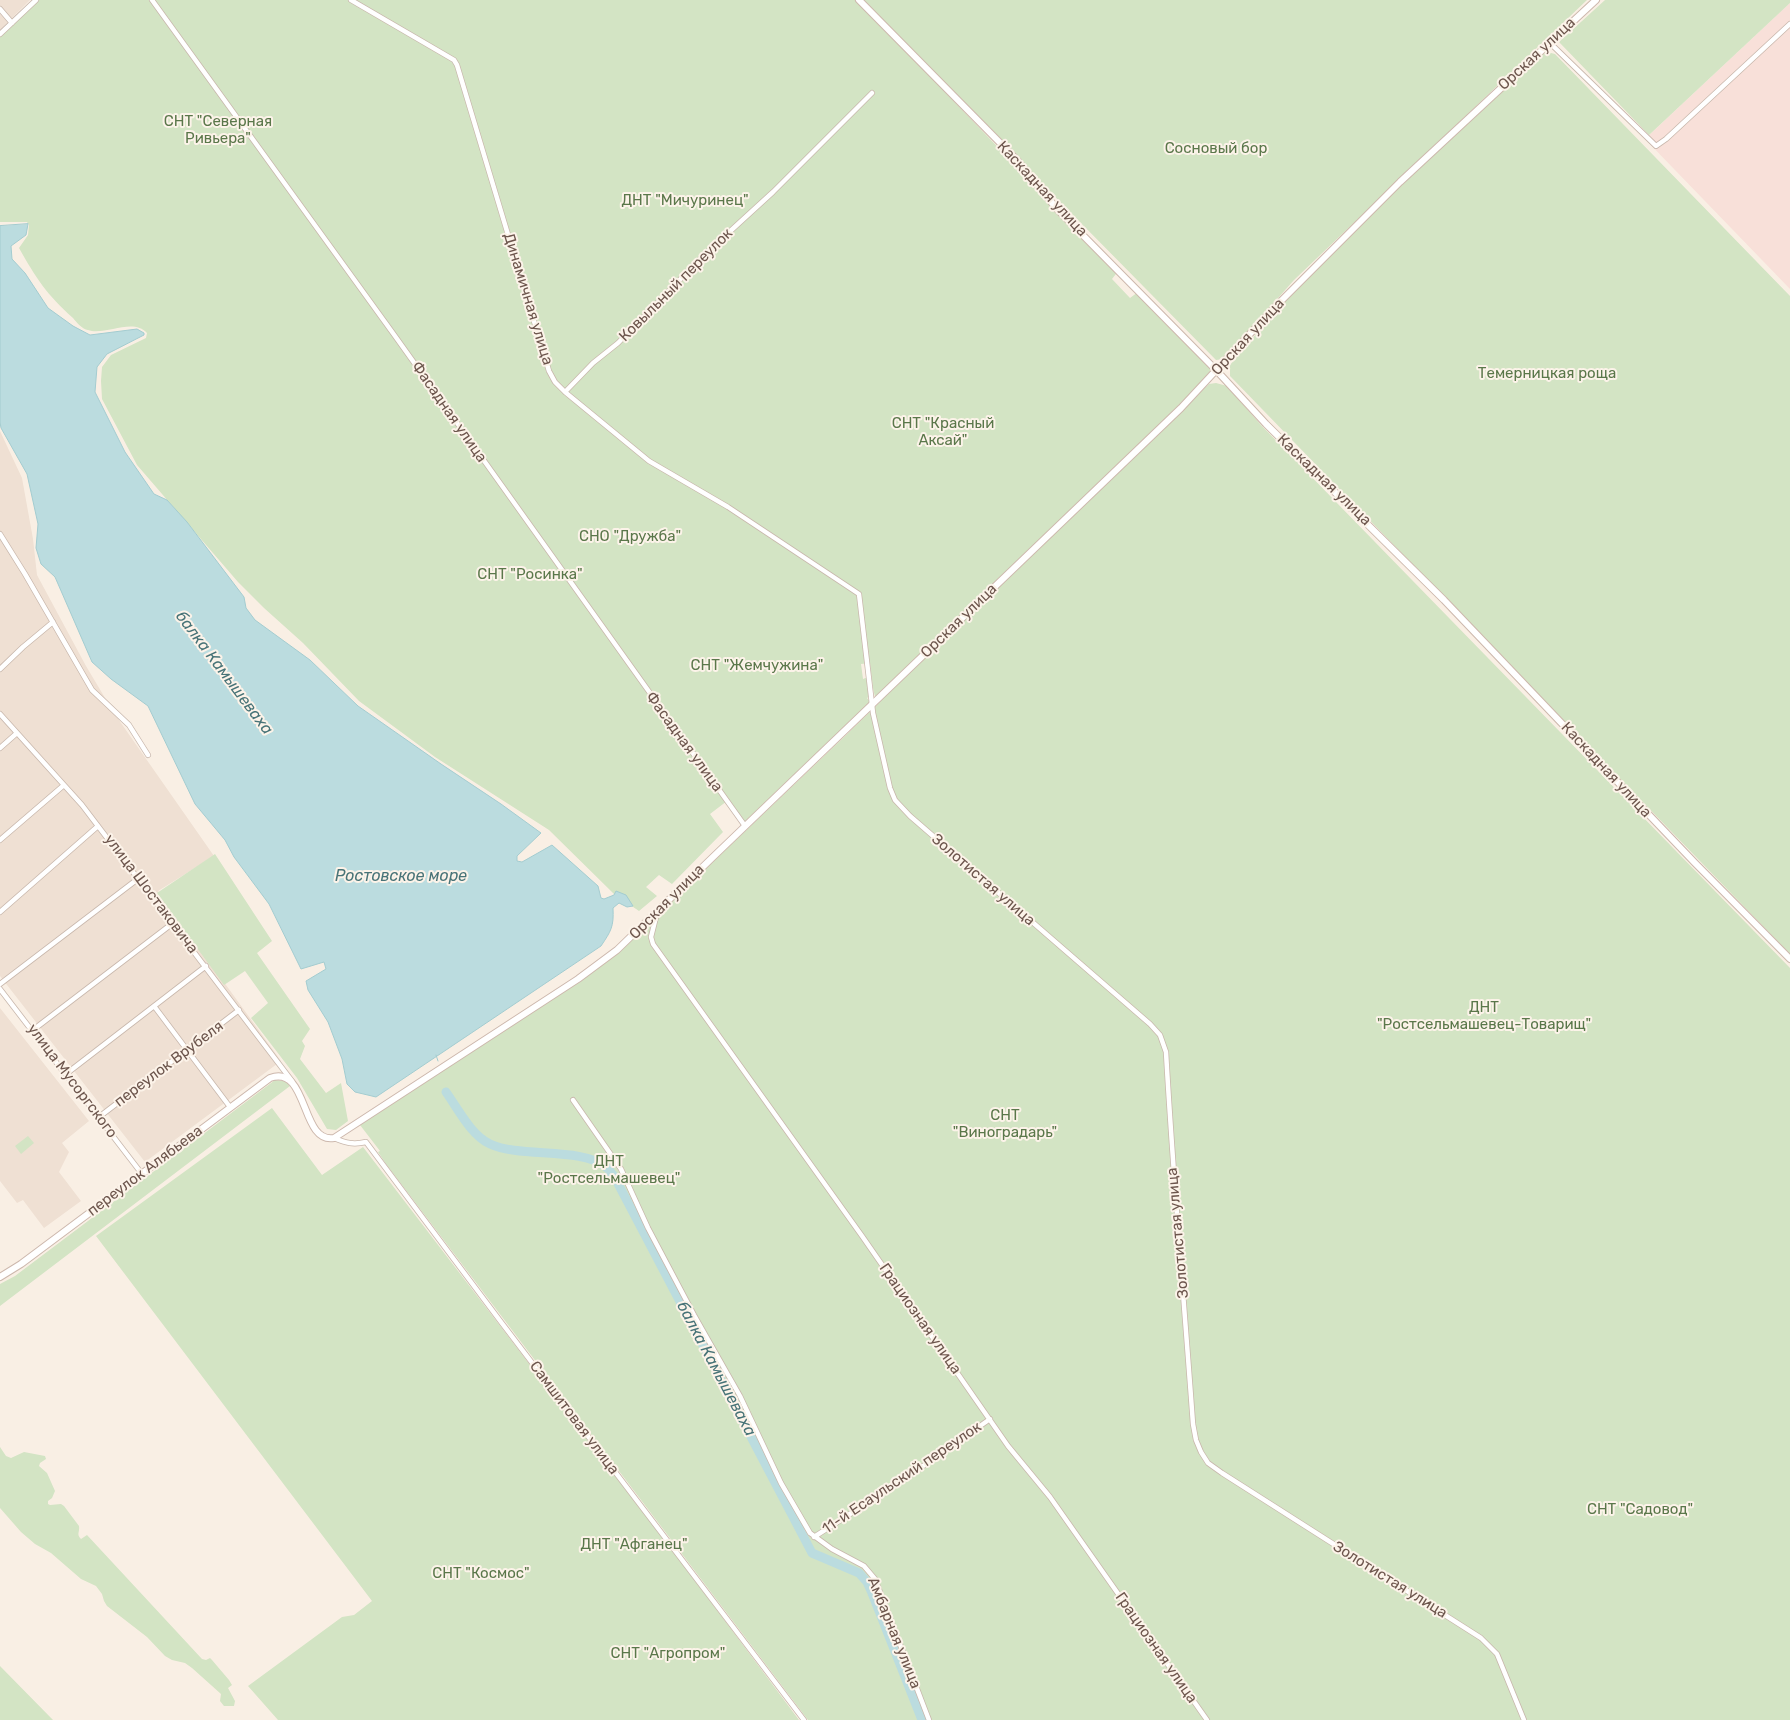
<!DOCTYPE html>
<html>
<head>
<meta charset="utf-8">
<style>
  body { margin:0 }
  canvas { display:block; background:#f9efe4 }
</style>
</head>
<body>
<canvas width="1790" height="1720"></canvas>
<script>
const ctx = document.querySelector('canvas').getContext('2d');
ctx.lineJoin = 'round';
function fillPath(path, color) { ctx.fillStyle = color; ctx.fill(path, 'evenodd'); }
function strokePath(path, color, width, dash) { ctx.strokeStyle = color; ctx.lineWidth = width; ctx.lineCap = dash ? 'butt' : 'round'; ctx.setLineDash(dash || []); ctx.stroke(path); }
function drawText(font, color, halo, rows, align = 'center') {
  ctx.font = font + ' Rubik,sans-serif'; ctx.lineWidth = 4; ctx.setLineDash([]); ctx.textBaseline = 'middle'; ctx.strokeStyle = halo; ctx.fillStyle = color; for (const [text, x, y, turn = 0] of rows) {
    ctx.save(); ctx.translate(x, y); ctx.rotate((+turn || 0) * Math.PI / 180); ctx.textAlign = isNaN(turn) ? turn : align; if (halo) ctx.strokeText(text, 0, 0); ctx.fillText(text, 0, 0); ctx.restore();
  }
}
fillPath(new Path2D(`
  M 0,0 L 30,0 L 0,30 Z
  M 0,431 L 22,478 L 33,539 L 37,575 L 86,666 L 114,713 L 214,856 L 158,891 L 281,1061 L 145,1162 L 0,976 Z
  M 0,1008 L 89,1121 L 62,1143 L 69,1152 L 59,1172 L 81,1201 L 44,1228 L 23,1200 L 17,1203 L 0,1181 Z`), '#efe0d3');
fillPath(new Path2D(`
  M 1790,3 L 1790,289 L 1645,139 Z`), '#f8e0d9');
fillPath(new Path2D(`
  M 38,0 L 857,0 L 1057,209 L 1119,270 L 1112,279 L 1130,298 L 1138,292 L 1211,368 L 1208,377 L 940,639 L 1209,384 L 1216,383 L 1227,386 L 1261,425 L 1790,968 L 1790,1720 L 808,1720 L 386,1164 L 378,1152 L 380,1151 L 360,1125 L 613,957 L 843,738 L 879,703 L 895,684 L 876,701 L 873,688 L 870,663 L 861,664 L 863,679 L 868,677 L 871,695 L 867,698 L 870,702 L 744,824 L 727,801 L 710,814 L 723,832 L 672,884 L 659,875 L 646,887 L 657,896 L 639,911 L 614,894 L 549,830 L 435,757 L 359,701 L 303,643 L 264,608 L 238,582 L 137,465 L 102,399 L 101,381 L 102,367 L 111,355 L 146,338 L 147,333 C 133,317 105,336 88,330 C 82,329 77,323 73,318 C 47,295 36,278 19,248 L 28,235 L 29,225 L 27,222 L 0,222 L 0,37 Z
  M 861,0 L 1587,0 L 1294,280 L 1224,359 L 1216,360 Z
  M 1605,0 L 1790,0 L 1790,3 L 1649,135 L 1559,42 Z
  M 1543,51 L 1555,54 L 1790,296 L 1790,954 L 1230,376 L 1230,365 L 1276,310 L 1400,186 Z
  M 215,854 L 272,941 L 257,953 L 310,1029 L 302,1041 L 305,1046 L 300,1059 L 326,1093 L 341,1083 L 348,1121 L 336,1130 L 327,1129 L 297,1078 L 251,1018 L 268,1003 L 245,971 L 224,985 L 157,893 Z
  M 275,1080 L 285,1081 L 290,1086 L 0,1306 L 0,1284 L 15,1276 Z
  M 272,1108 L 322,1175 L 363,1147 L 681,1562 L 799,1720 L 278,1720 L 248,1686 L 342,1617 L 354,1615 L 372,1601 L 96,1236 Z
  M 28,1136 L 34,1143 L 21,1154 L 15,1146 Z
  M 0,1447 L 6,1456 L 11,1458 L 24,1452 L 45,1456 L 46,1459 L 40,1463 L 39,1466 L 47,1473 L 55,1491 L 52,1498 L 48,1501 L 48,1504 L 50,1505 L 61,1504 L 64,1506 L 79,1526 C 80,1532 76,1534 81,1539 L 87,1535 L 202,1659 L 206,1660 L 210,1658 L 212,1660 L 229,1680 L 232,1685 L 228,1688 L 235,1701 L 234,1706 L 224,1706 L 220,1701 L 221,1694 L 192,1668 L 185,1663 L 172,1660 L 165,1656 L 147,1637 L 107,1606 L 104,1601 L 102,1594 L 96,1586 L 81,1579 L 51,1553 L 35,1544 L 21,1532 L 0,1508 Z
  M 0,1666 L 53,1720 L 0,1720 Z`), '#d3e4c4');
const water = new Path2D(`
  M 28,224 L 26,235 L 11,246 L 12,259 L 25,273 L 48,308 L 73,326 L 90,335 L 137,329 L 144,333 L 144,335 L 107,354 L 97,367 L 95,392 L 125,452 L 154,494 L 167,500 L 187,522 L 244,597 L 246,608 L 255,620 L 310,660 L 358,706 L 441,764 L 501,804 L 541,833 L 517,856 L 517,861 L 522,862 L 552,845 L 598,886 L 601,898 L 604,899 L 614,895 L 616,891 L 626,895 L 633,906 L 627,907 L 619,903 L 613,908 C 614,927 611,931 601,946 L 376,1097 L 355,1092 L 347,1084 L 342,1059 L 328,1022 L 308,990 L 306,981 L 326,969 L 324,962 L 301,969 L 269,904 L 234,857 L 225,840 L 195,804 L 148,706 L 111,679 L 92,662 L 55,577 L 41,564 L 36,548 L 38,524 L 27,474 L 1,428 L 0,422 L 0,226 Z`);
fillPath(water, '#bbdcdf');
strokePath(water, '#a3ccd0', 1);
strokePath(new Path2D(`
  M 436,1055 L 438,1061`), '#a3ccd0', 1);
strokePath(new Path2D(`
  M 446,1092 C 458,1109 471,1135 490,1144 C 520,1158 582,1147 606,1167 C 609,1169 611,1173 614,1176 L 812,1553 L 859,1573 L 867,1582 L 872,1593 L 922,1720`), '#bbdcdf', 9);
const street = new Path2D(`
  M 152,0 L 395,336 L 745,826
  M 351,0 L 454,60 L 457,65 L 549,371 L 555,382 L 565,392 L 649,461 L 728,507 L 859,594 L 873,713 L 890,788 L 895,800 L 910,816 L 1150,1024 L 1160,1035 L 1166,1052 C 1173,1176 1184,1300 1193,1424 L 1196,1440 L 1201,1452 L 1208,1463 L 1222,1473 L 1481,1638 L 1497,1654 L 1524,1720
  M 0,9 L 12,23
  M 0,34 L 36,0
  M 1549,42 L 1656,146 L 1666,139 L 1790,24
  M 565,392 L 593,363 L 618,343 L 703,256 L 773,192 L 872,93
  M 0,534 L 25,574 L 92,690 L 129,725 L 148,755
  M 0,669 L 23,647 L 53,622
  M 0,714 L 82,805 L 292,1081
  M 0,748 L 17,733
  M 0,840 L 64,785
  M 0,912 L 98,826
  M 657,913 L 651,937 L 653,944 L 862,1236 L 1008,1446 L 1050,1497 L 1207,1720
  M 0,984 L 139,878
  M 0,989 L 142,1174
  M 154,1006 L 230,1107
  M 33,1030 L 173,923
  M 66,1074 L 206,966
  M 573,1100 L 621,1169 L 648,1228 L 694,1315 L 740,1396 L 781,1483 L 810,1533 L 832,1549 L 864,1566 L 875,1579 L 929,1720
  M 99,1117 L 239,1010
  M 334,1138 C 346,1143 353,1145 366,1142 L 501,1322 L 804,1720
  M 814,1537 L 906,1478 L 990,1419`);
const secondary = new Path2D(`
  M 859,0 L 1017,160 L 1057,209 L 1217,371 L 1266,424 L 1444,600 L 1695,863 L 1790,959
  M 0,1277 L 21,1264 L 270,1078 C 309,1064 300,1144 334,1138 L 578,979 L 617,950 L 713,857 L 1181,408 L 1274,308 L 1400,182 L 1596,0`);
strokePath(street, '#c8b7ac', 6);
strokePath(secondary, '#cdb8ad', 8);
strokePath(street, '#fff', 4.5);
strokePath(secondary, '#fff', 6);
drawText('15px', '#6d564d', '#fcf3e9', [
  ["Орская улица",1537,54,-43],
  ["Каскадная улица",1042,189,47],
  ["Ковыльный переулок",676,285,-45],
  ["Динамичная улица",528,299,73],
  ["Орская улица",1248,337,-47],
  ["Фасадная улица",449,412,55],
  ["Каскадная улица",1324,480,44],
  ["Орская улица",959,621,-44],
  ["Фасадная улица",684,742,54],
  ["Каскадная улица",1606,770,47],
  ["Золотистая улица",983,880,41],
  ["улица Шостаковича",151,894,53],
  ["Орская улица",667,902,-45],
  ["переулок Врубеля",169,1064,-37],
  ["улица Мусоргского",72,1081,53],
  ["переулок Алябьева",145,1171,-37],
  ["Золотистая улица",1178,1233,-95],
  ["Грациозная улица",920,1319,55],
  ["Самшитовая улица",574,1418,53],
  ["11-й Есаульский переулок",902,1478,-34],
  ["Золотистая улица",1390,1580,32],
  ["Амбарная улица",894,1633,68],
  ["Грациозная улица",1156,1648,55]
]);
drawText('15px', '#5a774a', '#fcf3e9', [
  ["СНТ \"Северная",218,122],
  ["Ривьера\"",218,139],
  ["Сосновый бор",1216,149],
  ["ДНТ \"Мичуринец\"",685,201],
  ["Темерницкая роща",1547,374],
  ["СНТ \"Красный",943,424],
  ["Аксай\"",943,441],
  ["СНО \"Дружба\"",630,537],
  ["СНТ \"Росинка\"",530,575],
  ["СНТ \"Жемчужина\"",757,666],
  ["ДНТ",1484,1008],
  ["\"Ростсельмашевец-Товарищ\"",1484,1025],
  ["СНТ",1005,1116],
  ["\"Виноградарь\"",1005,1133],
  ["ДНТ",609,1162],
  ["\"Ростсельмашевец\"",609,1179],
  ["СНТ \"Садовод\"",1640,1510],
  ["ДНТ \"Афганец\"",634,1545],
  ["СНТ \"Космос\"",481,1574],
  ["СНТ \"Агропром\"",668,1654]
]);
drawText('italic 16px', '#477377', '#fcf3e9', [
  ["балка Камышеваха",224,673,53],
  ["Ростовское море",401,876],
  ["балка Камышеваха",716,1369,62]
]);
</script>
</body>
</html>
